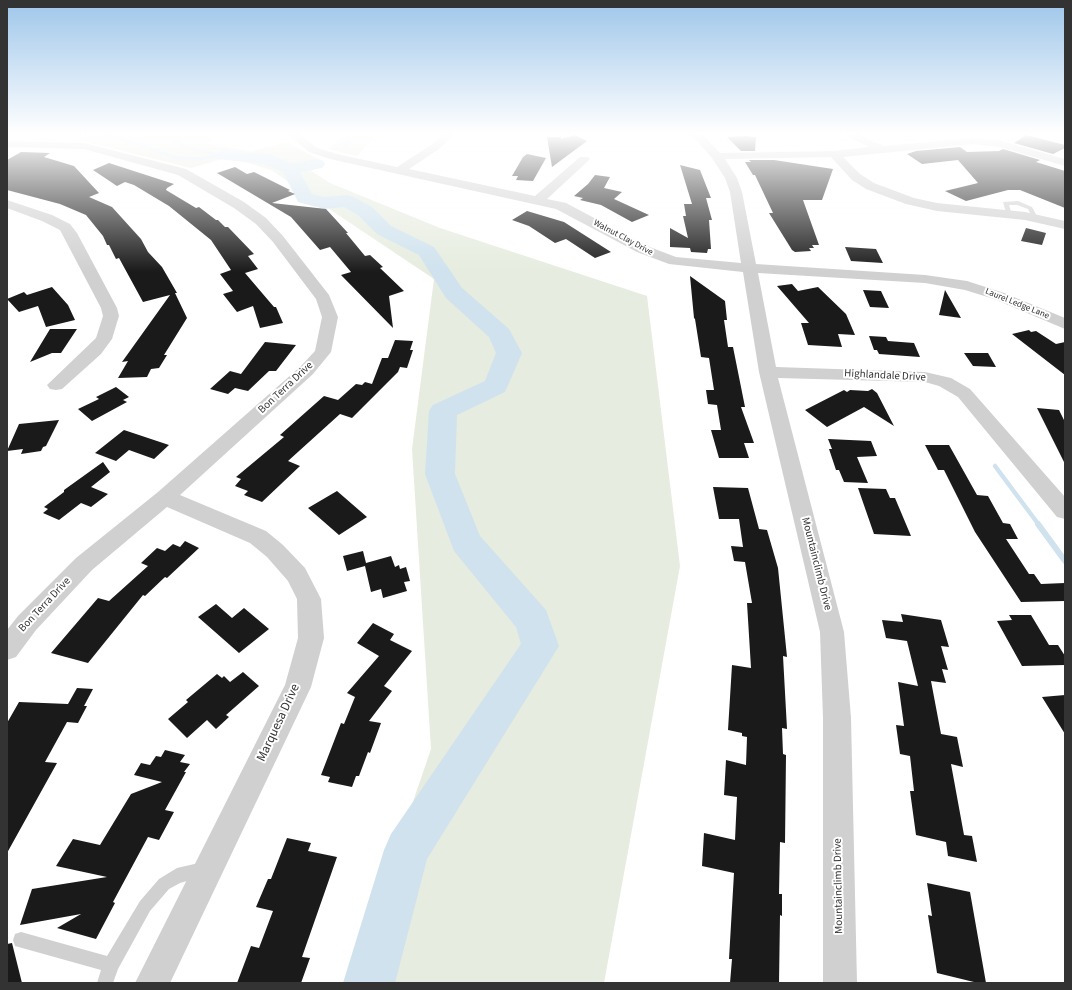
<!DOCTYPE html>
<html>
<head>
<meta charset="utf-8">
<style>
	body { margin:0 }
	#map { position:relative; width:1072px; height:990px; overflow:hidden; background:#fff; font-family:"Source Sans 3",sans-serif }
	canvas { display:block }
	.frame { position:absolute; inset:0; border:8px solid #333; pointer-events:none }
</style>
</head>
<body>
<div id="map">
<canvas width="1072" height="990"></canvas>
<div class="frame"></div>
</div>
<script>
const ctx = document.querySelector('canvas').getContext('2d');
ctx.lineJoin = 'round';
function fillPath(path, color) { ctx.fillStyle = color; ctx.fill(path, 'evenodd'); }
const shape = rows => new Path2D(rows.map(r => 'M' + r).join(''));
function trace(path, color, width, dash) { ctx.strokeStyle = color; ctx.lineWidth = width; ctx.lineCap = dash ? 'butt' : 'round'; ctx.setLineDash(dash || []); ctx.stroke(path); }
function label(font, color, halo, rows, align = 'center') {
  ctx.font = font + ' "Source Sans 3",sans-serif'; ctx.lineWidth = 4; ctx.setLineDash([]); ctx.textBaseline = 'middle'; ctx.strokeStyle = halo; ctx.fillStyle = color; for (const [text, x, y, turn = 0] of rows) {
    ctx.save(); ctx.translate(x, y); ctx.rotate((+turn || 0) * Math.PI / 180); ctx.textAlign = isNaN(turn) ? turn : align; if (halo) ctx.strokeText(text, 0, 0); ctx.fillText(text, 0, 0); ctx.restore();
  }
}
const green = shape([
	[76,134,214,134,208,144,251,151,287,142,325,163,311,171,330,183,440,228,647,296,680,566,604,983,351,983,431,749,412,449,434,279,271,170,229,157,191,168,79,140,86,135],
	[345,134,377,134,357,156,328,149]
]);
const streamFar2 = shape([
	[90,134,119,138,177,158,198,159,224,155],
	[168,134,168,136,185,147,215,154],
	[344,147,358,134]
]);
const streamFar1 = shape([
	[995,466,1039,525]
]);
const stream = shape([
	[1038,524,1065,561]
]);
const river = shape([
	[224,150,268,154,292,163,316,159,322,160,325,164,322,168,300,172,312,194,324,197,347,195,354,197,372,207,391,226,434,247,462,288,509,329,522,353,505,392,457,415,455,474,480,536,546,610,559,646,427,859,395,983,343,983,384,850,391,834,521,644,516,627,454,551,425,474,429,411,433,405,485,381,496,353,489,337,446,298,419,255,377,234,358,215,344,207,324,209,298,202,283,172,264,164,218,159,216,155,218,151,224,150]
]);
const building = shape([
	[575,135,587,141,552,167,547,137,561,137,561,139],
	[1026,135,1065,145,1065,148,1053,154,1014,143],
	[746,136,756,137,755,151,741,151,727,137],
	[960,147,967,152,999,151,1003,149,1040,160,1036,162,1065,171,1065,208,1020,190,1008,190,966,201,945,191,978,183,958,160,922,164,907,154,916,151],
	[21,152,50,153,44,157,74,166,99,193,89,197,112,207,141,239,148,252,162,267,177,293,175,293,187,318,164,355,167,355,159,368,151,369,147,377,118,378,128,361,122,362,170,295,143,302,119,258,116,259,109,245,107,245,103,236,86,215,60,204,7,190,7,160],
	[527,154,546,158,533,181,516,180,518,176,512,176,523,157],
	[749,160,774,160,833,169,822,200,803,200,819,245,812,245,814,248,809,248,811,251,795,252,792,250,769,213,773,213,755,175,753,175,745,162,751,162],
	[109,163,174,184,167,188,166,190,196,208,199,207,216,220,218,220,225,227,228,227,254,254,248,256,258,269,245,273,274,307,276,307,283,323,260,328,253,306,237,312,223,294,233,291,220,274,231,270,211,240,169,206,134,185,125,182,117,186,93,170],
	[680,165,700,170,711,198,706,198,712,220,709,220,711,249,708,249,707,253,691,252,690,248,670,247,670,228,688,238,683,216,686,216,684,204,692,204],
	[235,167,247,174,254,172,290,190,288,191,295,194,272,203,326,209,348,233,346,233,365,256,370,255,383,267,380,268,404,291,389,296,393,328,341,275,351,272,330,247,320,250,291,217,217,173],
	[595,175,610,177,604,188,622,192,614,199,649,215,632,222,601,205,580,200,583,198,574,196,588,184],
	[527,211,564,222,611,252,595,258,566,239,555,243,529,226,512,220],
	[1026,228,1046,233,1042,245,1021,241],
	[845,247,876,249,883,263,851,261],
	[690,276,725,301,727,320,724,320,728,347,733,347,745,407,741,407,754,443,744,443,749,458,719,458,711,430,721,430,717,405,708,404,706,390,714,390,709,358,701,357,695,319,694,318],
	[792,284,798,291,818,287,846,314,855,335,838,334,842,347,808,345,801,323,809,323,777,286],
	[52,287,68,305,75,320,46,327,38,306,19,312,7,299,24,292,27,295],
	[863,290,881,291,889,308,870,307],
	[945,290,961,318,939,315],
	[50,329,77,329,61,353,52,353,30,362],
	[1029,330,1031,332,1036,331,1056,344,1065,342,1065,375,1012,334],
	[869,336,886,337,888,341,914,343,920,357,879,354,877,350,874,350],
	[395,340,413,341,410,350,413,350,407,368,400,367,398,372,352,418,340,414,288,461,300,466,262,502,244,495,248,491,235,486,241,479,236,477,284,437,280,435,324,396,338,400,356,384,362,385,365,382,372,384,382,358,388,358],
	[265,342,296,345,276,371,269,371,248,391,235,388,228,394,210,389,230,371,241,374],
	[964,353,988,353,996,367,973,366],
	[116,387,129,397,123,400,127,402,92,421,78,409,99,399,96,397],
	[872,389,877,393,894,426,864,407,827,427,805,410,844,390,847,392,850,390,868,391],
	[1037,408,1059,410,1065,422,1065,464],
	[59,420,46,446,43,447,41,451,21,454,23,449,7,451,19,424],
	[124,430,169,445,154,459,129,450,116,461,95,453],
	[828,439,871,441,877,456,857,457,868,483,844,482,839,470,836,470,829,449,832,449],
	[925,445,949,445,977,495,988,496,1003,523,1010,524,1018,539,1006,539,1029,574,1034,574,1041,584,1065,583,1065,601,1021,602,975,532,944,470,938,470],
	[103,462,110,472,91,487,108,494,91,507,81,503,59,520,43,513,48,509,44,507,64,492,64,490],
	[713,487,748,488,759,529,767,530,778,568,787,657,783,656,787,729,782,728,783,754,786,755,785,843,780,842,779,894,782,894,782,916,780,915,779,983,730,983,732,959,729,959,734,873,702,866,704,833,735,840,737,797,724,795,726,760,746,765,747,737,742,736,742,733,728,730,732,665,751,668,747,603,752,603,745,562,734,561,731,546,743,547,739,519,719,519],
	[858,488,886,489,890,498,895,498,911,536,874,534],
	[337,491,367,517,339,535,308,508],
	[185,541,199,548,167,578,165,577,145,596,143,595,88,663,51,653,98,598,109,601,148,566,141,563,157,548,165,551,173,544,180,547],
	[363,551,366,563,391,556,395,567,399,565,400,569,406,567,410,581,404,582,407,591,383,598,381,589,371,592,365,566,347,571,343,556],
	[216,604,232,618,244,608,269,629,239,653,198,617],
	[901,614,941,620,949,647,941,646,948,670,942,669,946,683,931,681,941,734,957,737,963,767,951,764,964,835,972,836,977,862,948,856,946,842,916,835,910,791,914,791,910,756,900,754,896,725,904,726,898,682,918,686,907,641,886,638,882,620,903,622],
	[1009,615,1031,615,1049,645,1058,645,1065,656,1065,665,1022,666,997,621,1012,620],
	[373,623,394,634,390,640,412,651,384,686,392,691,369,721,381,723,370,753,368,752,359,776,356,776,352,787,328,782,330,777,321,775,341,723,344,724,355,697,347,693,379,656,357,643],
	[243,672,259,686,226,715,229,717,216,729,207,720,187,738,168,719,188,702,186,700,217,674,222,678,224,676,230,682],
	[77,688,93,689,84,706,87,706,78,723,67,722,45,762,57,763,7,853,7,723,19,702,68,704],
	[1065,695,1065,734,1042,697],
	[165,750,185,755,180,762,190,764,184,772,186,772,165,810,174,812,159,840,148,837,113,902,115,903,96,939,57,928,81,914,20,925,32,889,107,877,56,866,73,839,100,845,131,794,162,782,134,775,141,763,150,765,156,756,161,757],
	[287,838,311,843,308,851,337,857,302,957,310,958,301,983,237,983,251,946,259,948,273,911,256,907,268,879,271,879],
	[927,883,970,892,986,983,978,983,937,973,928,915,932,916],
	[12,943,22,983,7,983,7,944]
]);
const service = shape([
	[1018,201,1032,207,1038,218,1037,219,1033,219,1028,209,1017,205,1009,205,1012,215,1007,216,1003,202,1018,201],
	[203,862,208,865,211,870,208,875,180,883,169,889,150,911,118,969,113,983,97,983,101,970,15,946,13,940,15,934,21,932,107,956,140,901,159,879,177,868,203,862]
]);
const minor = shape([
	[288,134,299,134,317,148,337,154,397,167,431,145,444,134,455,134,439,149,409,169,535,196,580,157,588,157,590,159,588,161,547,199,566,203,647,246,676,257,741,263,730,192,725,178,712,158,691,134,702,134,720,153,834,151,869,147,843,134,856,134,884,146,973,138,1001,141,1065,159,1065,166,1000,147,973,144,843,157,860,174,874,183,914,198,937,203,1025,212,1065,221,1065,229,1025,220,937,211,906,204,866,189,852,180,831,157,725,159,737,178,742,192,756,264,925,275,967,281,1004,293,1065,318,1065,329,994,299,965,290,925,283,758,273,776,367,925,372,951,378,970,389,1065,497,1065,519,1057,517,958,397,939,386,925,382,778,378,844,632,851,718,857,983,823,983,823,718,820,632,759,372,743,272,669,264,637,252,556,209,330,159,309,152,288,134],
	[7,141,84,143,186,169,244,202,266,218,283,236,329,295,338,317,331,352,313,374,180,495,266,531,283,545,305,568,321,599,324,638,311,687,170,983,135,983,285,685,298,638,297,599,288,581,267,557,250,543,167,507,92,570,36,630,16,657,7,660,7,630,18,616,76,558,158,492,301,366,315,351,322,317,316,299,273,242,256,224,234,208,178,175,84,149,7,147,7,141],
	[7,200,52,215,70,224,77,233,117,308,119,316,112,339,101,354,62,389,56,390,50,389,47,385,96,338,103,316,101,308,60,230,42,221,7,208,7,200]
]);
const farStreetnames = [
	["Walnut Clay Drive",623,238,28],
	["Laurel Ledge Lane",1017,304,22]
];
const streetNames = [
	["Highlandale Drive",885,376,3],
	["Bon Terra Drive",286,388,-43],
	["Mountainclimb Drive",816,564,76],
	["Bon Terra Drive",45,605,-47],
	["Mountainclimb Drive",839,886,-91]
];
const nearStreetnames = [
	["Marquesa Drive",279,723,-65]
];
fillPath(green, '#e6ecdf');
trace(streamFar2, '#cfe2ee', 3);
trace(streamFar1, '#cfe2ee', 4.5);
trace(stream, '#cfe2ee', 6);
fillPath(river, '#cfe2ee');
fillPath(building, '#1a1a1a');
fillPath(service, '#d0d0d0');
fillPath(minor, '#d0d0d0');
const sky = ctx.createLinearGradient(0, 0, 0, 272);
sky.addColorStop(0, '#9ec6ea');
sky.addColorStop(0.49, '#fff');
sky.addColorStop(1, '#ffffff00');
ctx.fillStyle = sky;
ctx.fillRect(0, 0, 1072, 272);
label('9px', '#333', '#fff', farStreetnames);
label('11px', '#333', '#fff', streetNames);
label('13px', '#333', '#fff', nearStreetnames);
</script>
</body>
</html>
